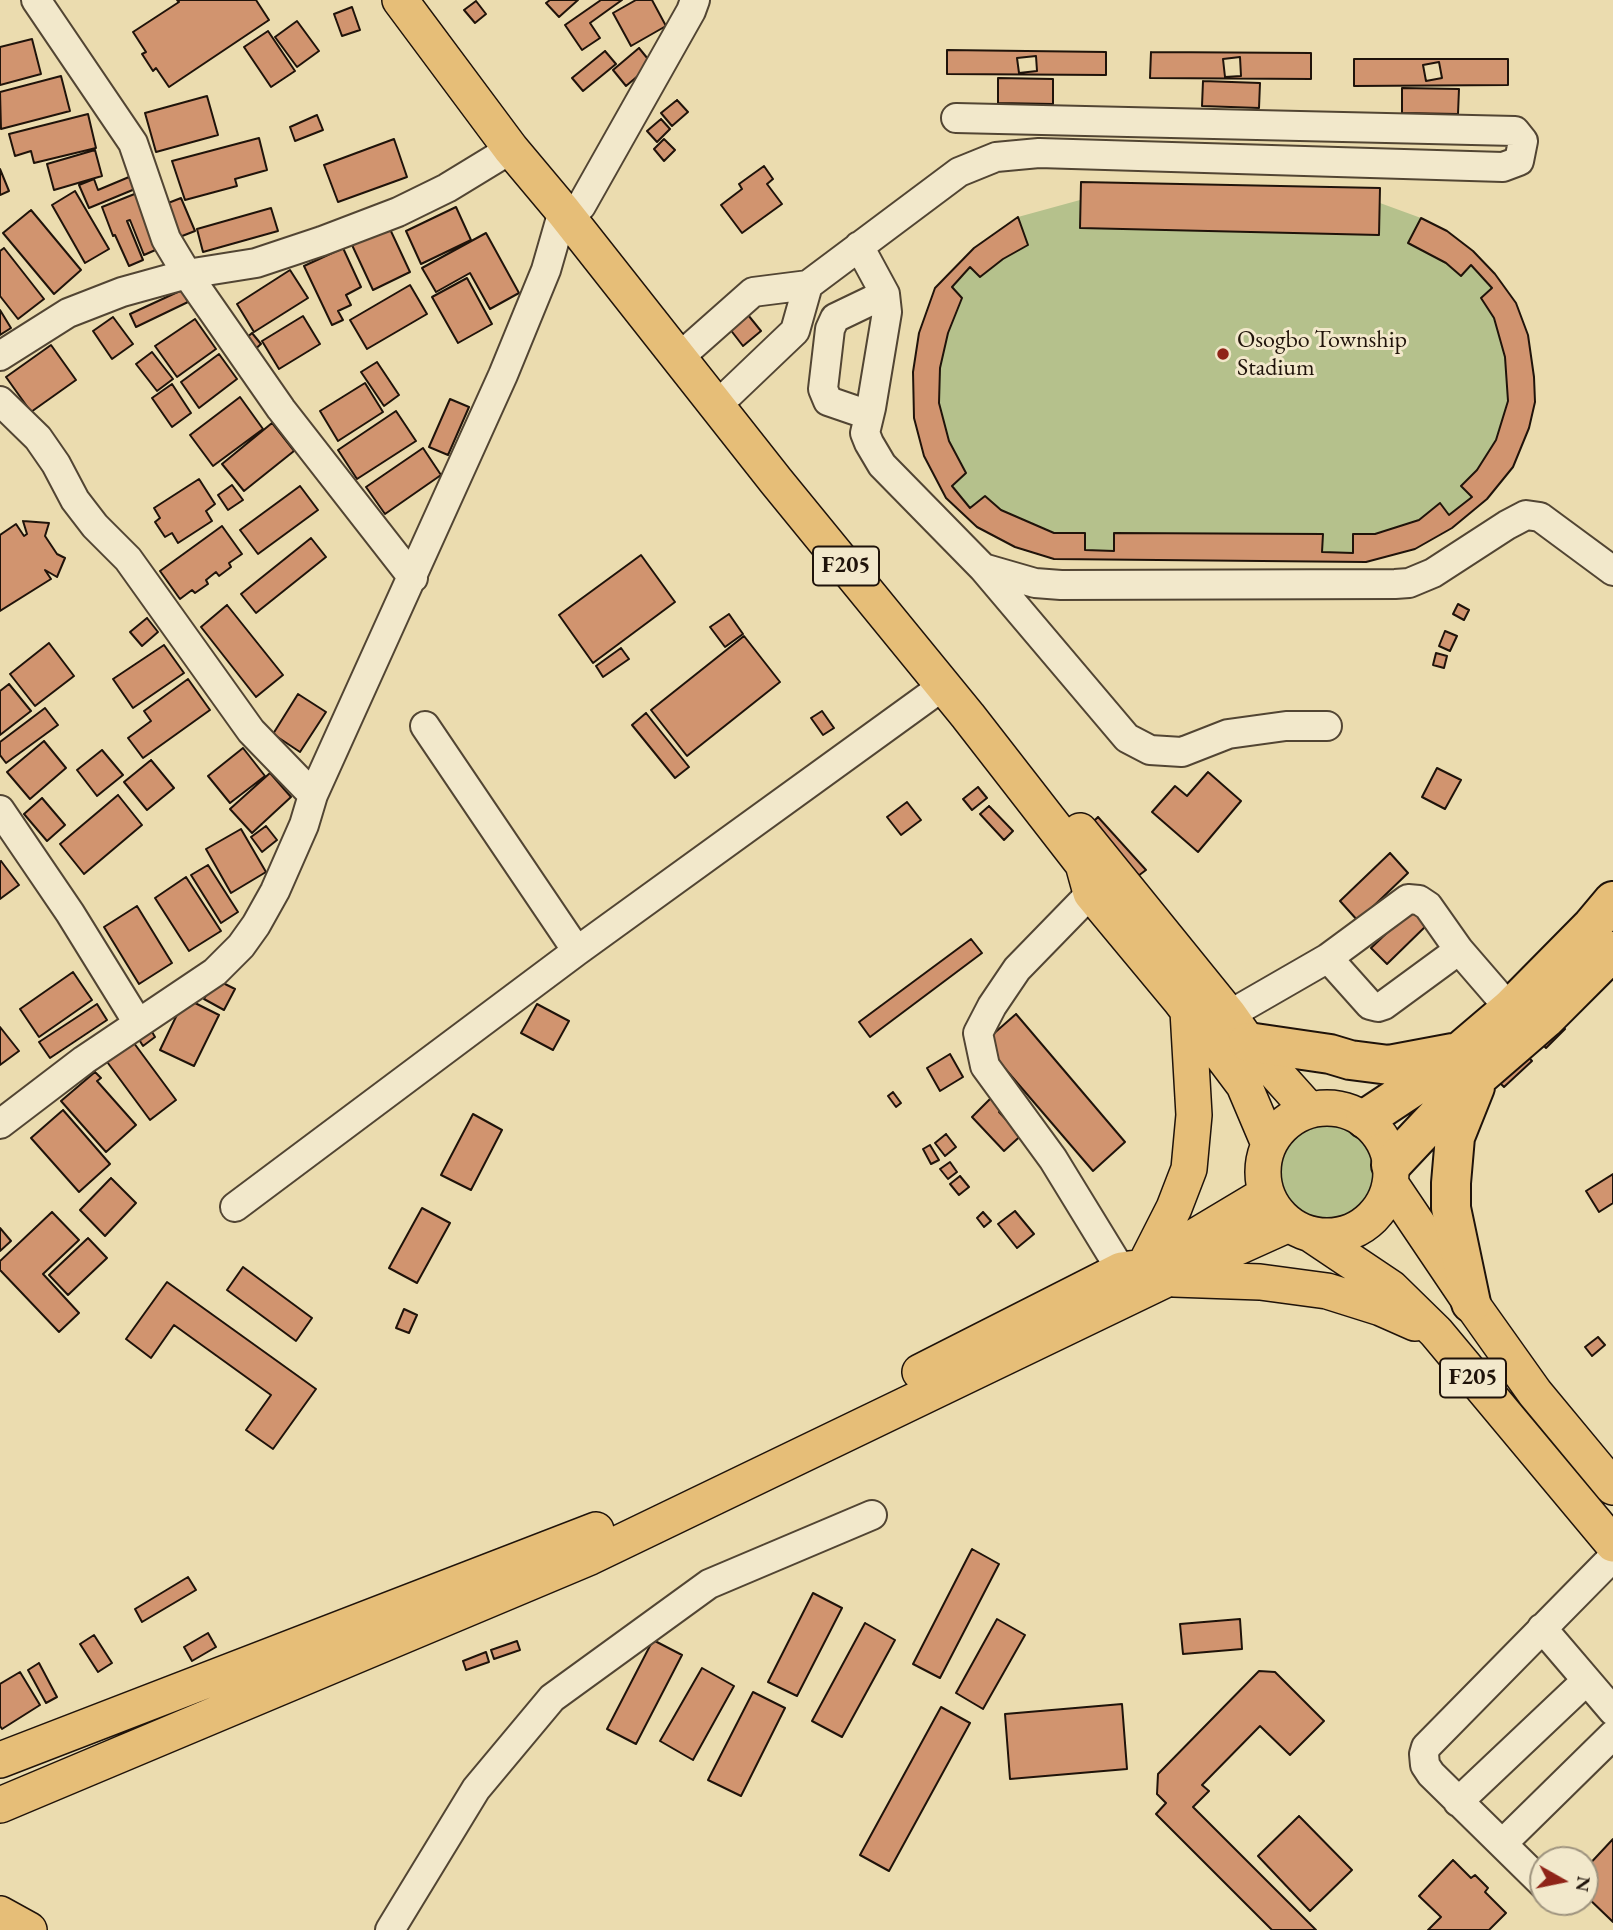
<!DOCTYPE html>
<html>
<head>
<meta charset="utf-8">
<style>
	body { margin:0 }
	#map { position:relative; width:1613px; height:1930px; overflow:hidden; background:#ebdcaf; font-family:"EB Garamond",serif }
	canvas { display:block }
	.north { position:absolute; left:1529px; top:1846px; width:70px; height:70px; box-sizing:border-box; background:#f2e8cb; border:2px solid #9e937e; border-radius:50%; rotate:99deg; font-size:19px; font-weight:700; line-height:28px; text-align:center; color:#1f130a }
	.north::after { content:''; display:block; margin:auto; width:24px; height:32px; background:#8f2418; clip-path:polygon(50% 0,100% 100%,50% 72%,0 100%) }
</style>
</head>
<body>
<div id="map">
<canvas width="1613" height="1930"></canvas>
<div class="north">N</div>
</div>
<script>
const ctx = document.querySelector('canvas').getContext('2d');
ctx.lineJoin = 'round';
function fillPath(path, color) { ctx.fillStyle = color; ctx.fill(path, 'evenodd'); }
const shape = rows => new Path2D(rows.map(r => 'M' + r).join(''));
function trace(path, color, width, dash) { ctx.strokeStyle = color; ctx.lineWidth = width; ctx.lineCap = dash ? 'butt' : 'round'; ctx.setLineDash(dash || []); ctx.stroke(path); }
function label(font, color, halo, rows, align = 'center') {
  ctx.font = font + ' "EB Garamond",serif'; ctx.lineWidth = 6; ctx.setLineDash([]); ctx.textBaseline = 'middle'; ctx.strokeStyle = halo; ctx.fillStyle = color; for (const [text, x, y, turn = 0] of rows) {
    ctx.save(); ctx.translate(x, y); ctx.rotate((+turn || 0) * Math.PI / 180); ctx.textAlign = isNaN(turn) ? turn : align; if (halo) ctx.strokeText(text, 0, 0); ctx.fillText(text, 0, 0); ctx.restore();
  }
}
const green = shape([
	[1081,182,1380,188,1380,203,1421,218,1447,231,1473,251,1495,274,1516,303,1528,335,1534,377,1535,402,1529,428,1513,467,1487,499,1366,562,1054,559,1015,547,977,527,946,498,914,418,913,372,919,333,935,288,974,248,1018,217,1080,200],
	'1272 1170a52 52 0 1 1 104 0a52 52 0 1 1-104 0Z'
]);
const building = shape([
	[177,0,256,0,269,20,169,87,156,68,153,71,142,54,146,52,133,32,179,2,177,0],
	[550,0,578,0,559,17,546,3,550,0],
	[601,0,622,0,590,23,600,38,582,50,565,25,601,0],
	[636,0,652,0,666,26,631,46,613,13,636,0],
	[476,1,486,14,475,23,464,10,476,1],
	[352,7,360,30,342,36,334,14,352,7],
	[297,21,319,51,297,67,275,37,297,21],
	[268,31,295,71,271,87,244,47,268,31],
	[32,39,41,74,0,85,0,47,32,39],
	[639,48,652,64,626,86,613,70,639,48],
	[947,50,1106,52,1106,75,947,74,947,50],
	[1036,56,1037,71,1019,73,1017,58,1036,56],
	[605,51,616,64,583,91,572,78,605,51],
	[1151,52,1311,53,1311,79,1150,78,1151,52],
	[1240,57,1241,76,1225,77,1223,59,1240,57],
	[1354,59,1508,59,1508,85,1354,86,1354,59],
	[1439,62,1442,78,1426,81,1423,65,1439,62],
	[61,76,70,111,1,129,0,92,61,76],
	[998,78,1053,79,1053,104,998,103,998,78],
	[1203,81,1260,83,1259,108,1202,106,1203,81],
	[1402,88,1459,89,1458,114,1402,113,1402,88],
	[207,96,218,135,156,152,145,113,207,96],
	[677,100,688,112,672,126,661,113,677,100],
	[88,114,96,148,34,163,31,151,15,156,9,134,88,114],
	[317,115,323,130,295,141,290,127,317,115],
	[661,119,670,129,657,142,647,131,661,119],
	[259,138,267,170,235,179,237,186,185,200,172,161,259,138],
	[394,139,407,177,338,202,324,165,394,139],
	[664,139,675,150,664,161,654,149,664,139],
	[95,150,102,176,54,190,47,164,95,150],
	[764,166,773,179,767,184,782,204,742,233,721,205,742,189,739,184,764,166],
	[0,169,9,191,0,195,0,169],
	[129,177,135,189,89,208,79,185,94,179,98,190,129,177],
	[1081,182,1380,188,1379,235,1080,228,1081,182],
	[75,191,109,249,85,263,52,205,75,191],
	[137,193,160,248,144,255,130,220,127,221,143,260,129,266,115,235,113,236,102,207,137,193],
	[181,198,195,231,177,238,163,205,181,198],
	[456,207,471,240,421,264,406,231,456,207],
	[271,208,278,231,203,252,197,229,271,208],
	[31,210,81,270,54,294,3,233,31,210],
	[1018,217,1028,245,1003,259,980,277,970,267,952,287,962,298,948,333,940,368,939,403,949,441,966,473,952,486,970,508,985,496,1001,510,1054,533,1085,533,1085,550,1114,551,1114,533,1323,534,1322,552,1353,553,1353,534,1375,534,1419,520,1440,503,1449,515,1472,497,1461,486,1477,470,1496,440,1508,401,1505,357,1494,318,1481,298,1492,288,1471,265,1461,276,1446,263,1408,243,1421,218,1447,231,1473,251,1495,274,1516,303,1528,335,1534,377,1535,402,1529,428,1513,467,1487,499,1452,528,1415,549,1366,562,1054,559,1015,547,977,527,946,498,924,456,914,418,913,372,919,333,935,288,974,248,1018,217],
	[389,227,410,272,373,290,352,245,389,227],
	[486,233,519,293,490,309,470,273,436,292,422,268,486,233],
	[4,248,44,299,18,319,0,296,0,251,4,248],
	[343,248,361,287,346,295,351,305,338,311,343,320,332,325,304,266,343,248],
	[290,270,308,298,254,332,237,304,290,270],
	[467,278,492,324,458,343,432,297,467,278],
	[410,285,427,314,367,349,350,320,410,285],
	[182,290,188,302,136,327,130,314,182,290],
	[0,310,11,328,0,335,0,310],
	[744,310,761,331,743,346,726,324,744,310],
	[303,316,320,344,279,369,262,341,303,316],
	[113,317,133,344,112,359,93,331,113,317],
	[195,319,216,349,177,377,155,346,195,319],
	[252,333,261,344,252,352,243,341,252,333],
	[51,345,76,380,31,412,6,377,51,345],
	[152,352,173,379,157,391,136,364,152,352],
	[219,354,237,379,199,408,181,382,219,354],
	[377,362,399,395,384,406,361,372,377,362],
	[365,383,383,412,338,441,320,411,365,383],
	[172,384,191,413,172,427,152,398,172,384],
	[240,397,263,429,213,466,190,435,240,397],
	[450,399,469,407,448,455,429,447,450,399],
	[396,411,416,441,357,479,338,450,396,411],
	[272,423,294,451,244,491,222,464,272,423],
	[423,448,441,475,385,514,366,487,423,448],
	[199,479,215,504,206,511,212,521,178,543,172,533,165,537,155,522,160,518,154,508,199,479],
	[232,485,243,500,228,510,218,495,232,485],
	[300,486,318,510,258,554,240,530,300,486],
	[23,521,49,523,45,536,57,554,65,558,57,577,45,570,51,579,0,611,0,535,16,524,24,536,27,534,23,521],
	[222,526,242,554,229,563,231,567,219,576,216,572,206,580,208,584,195,593,192,590,180,599,160,571,222,526],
	[311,538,326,557,256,613,241,594,311,538],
	[641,555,675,602,593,663,559,615,641,555],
	[1458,604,1469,610,1464,620,1453,614,1458,604],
	[227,605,283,675,256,697,201,627,227,605],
	[729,614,743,634,725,647,710,627,729,614],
	[147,618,158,632,142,646,130,632,147,618],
	[1445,631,1457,636,1450,651,1439,646,1445,631],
	[744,636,780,682,687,756,651,710,744,636],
	[49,643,74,676,35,706,10,674,49,643],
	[164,645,184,673,133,708,113,679,164,645],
	[621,648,629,659,603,677,596,666,621,648],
	[1436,653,1447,656,1444,668,1433,665,1436,653],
	[188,679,210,710,143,758,128,738,151,721,144,711,188,679],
	[9,684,31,711,0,735,0,691,9,684],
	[298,694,326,712,300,752,273,734,298,694],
	[45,708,58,725,6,763,0,755,0,742,45,708],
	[822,711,834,728,823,735,811,718,822,711],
	[646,713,689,767,675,778,632,725,646,713],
	[44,741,66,768,30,799,7,772,44,741],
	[243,748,265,776,230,803,208,776,243,748],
	[102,750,123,775,97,796,77,770,102,750],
	[151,760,174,788,147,810,124,782,151,760],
	[1437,768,1461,780,1445,809,1422,797,1437,768],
	[1208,772,1241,801,1198,852,1152,812,1175,786,1187,796,1208,772],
	[270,773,291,797,252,833,230,809,270,773],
	[978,787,987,798,972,810,963,799,978,787],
	[118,795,142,825,84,874,60,844,118,795],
	[42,798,65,825,47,841,24,814,42,798],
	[907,802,921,820,901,835,887,817,907,802],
	[989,806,1013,831,1004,840,980,814,989,806],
	[1098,817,1146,870,1138,876,1091,824,1098,817],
	[266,826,277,840,262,852,251,837,266,826],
	[241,829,266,872,231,893,206,849,241,829],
	[1390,853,1408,873,1358,921,1340,901,1390,853],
	[1,861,19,885,0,899,0,862,1,861],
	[208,865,238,912,221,923,191,875,208,865],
	[186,877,221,931,189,951,155,898,186,877],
	[137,906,172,963,139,984,104,927,137,906],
	[1415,906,1430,922,1387,964,1371,948,1415,906],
	[971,939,982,953,870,1037,859,1022,971,939],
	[73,972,92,1000,39,1037,20,1009,73,972],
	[215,979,235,989,224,1010,204,999,215,979],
	[185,998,219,1015,194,1066,160,1050,185,998],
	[97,1004,107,1020,50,1058,39,1042,97,1004],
	[537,1004,569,1021,553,1050,521,1033,537,1004],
	[1016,1014,1125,1142,1093,1171,983,1043,1016,1014],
	[1557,1022,1565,1029,1546,1048,1539,1041,1557,1022],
	[148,1025,155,1037,143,1046,135,1033,148,1025],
	[0,1027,19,1051,0,1065,0,1027],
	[128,1035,176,1100,150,1120,102,1055,128,1035],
	[1524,1052,1532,1061,1504,1087,1496,1079,1524,1052],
	[950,1054,963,1077,940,1091,927,1068,950,1054],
	[95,1072,101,1078,97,1081,136,1125,106,1152,61,1101,95,1072],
	[893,1092,901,1103,896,1107,888,1096,893,1092],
	[993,1096,1004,1108,999,1112,1013,1127,1026,1131,1004,1151,972,1117,993,1096],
	[63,1110,110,1164,79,1192,31,1138,63,1110],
	[473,1114,502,1130,471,1190,441,1175,473,1114],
	[946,1134,956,1147,945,1156,935,1143,946,1134],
	[930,1145,939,1160,931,1164,923,1149,930,1145],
	[950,1162,957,1172,948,1179,940,1169,950,1162],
	[1613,1174,1613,1203,1599,1212,1586,1191,1613,1174],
	[960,1176,969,1187,959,1195,950,1184,960,1176],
	[111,1178,136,1203,105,1236,80,1210,111,1178],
	[422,1208,450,1223,417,1283,389,1268,422,1208],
	[1015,1211,1034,1234,1017,1248,998,1224,1015,1211],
	[52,1212,79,1240,43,1274,79,1313,59,1332,0,1270,0,1261,52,1212],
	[983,1212,991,1221,984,1227,977,1218,983,1212],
	[0,1228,11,1241,0,1251,0,1228],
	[88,1238,107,1258,68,1295,49,1275,88,1238],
	[243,1267,312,1318,296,1341,227,1290,243,1267],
	[167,1282,316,1389,273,1449,246,1430,271,1395,174,1325,151,1358,126,1339,167,1282],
	[404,1309,417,1315,409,1333,396,1328,404,1309],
	[1598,1337,1605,1345,1592,1356,1585,1347,1598,1337],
	[972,1549,999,1564,940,1678,913,1664,972,1549],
	[188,1577,196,1590,142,1622,135,1609,188,1577],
	[813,1593,842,1608,797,1696,768,1682,813,1593],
	[997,1619,1025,1635,983,1709,956,1693,997,1619],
	[1240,1619,1242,1649,1183,1654,1180,1624,1240,1619],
	[865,1623,895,1640,842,1737,812,1721,865,1623],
	[208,1633,216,1647,192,1661,184,1647,208,1633],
	[94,1635,112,1663,98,1672,80,1644,94,1635],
	[653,1640,682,1655,636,1744,607,1729,653,1640],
	[517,1641,520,1650,494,1659,491,1650,517,1641],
	[486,1652,489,1662,466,1670,463,1661,486,1652],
	[39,1663,57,1697,46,1703,28,1670,39,1663],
	[702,1668,734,1686,693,1760,660,1741,702,1668],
	[1259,1671,1275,1672,1324,1721,1290,1755,1260,1726,1202,1785,1209,1791,1193,1807,1316,1930,1272,1930,1156,1814,1166,1803,1157,1794,1158,1774,1259,1671],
	[20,1672,40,1705,2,1729,0,1726,0,1684,20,1672],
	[753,1692,785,1708,741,1796,708,1780,753,1692],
	[1122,1704,1127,1769,1010,1779,1005,1714,1122,1704],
	[941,1707,970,1723,889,1871,860,1855,941,1707],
	[1299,1816,1352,1870,1310,1911,1258,1856,1299,1816],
	[1613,1839,1613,1922,1585,1895,1585,1869,1613,1839],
	[1453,1860,1471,1878,1475,1875,1488,1888,1485,1892,1506,1913,1489,1930,1428,1930,1441,1917,1419,1896,1453,1860]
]);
const minor = shape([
	[36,0,133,143,166,239,187,274,281,409,413,578],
	[581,206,691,11,695,0],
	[859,246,885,294,887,312,871,408,865,433,869,443,882,465,983,568,1035,583,1061,585,1395,584,1409,583,1433,573,1507,525,1526,515,1540,517,1613,571],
	[808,285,959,172,996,157,1039,153,1503,167,1519,161,1523,141,1515,131,956,118],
	[692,346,753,292,808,285,795,331,730,393],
	[0,356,68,313,122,292,187,274,256,263,322,241,398,212,447,188,511,149],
	[0,401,38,438,56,464,75,500,95,526,128,559,251,731,313,795],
	[871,408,863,413,828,401,823,389,830,329,835,318,885,294],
	[983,568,1127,738,1150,750,1182,752,1228,734,1286,726,1327,726],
	[425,726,577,951],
	[0,810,70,913,138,1023],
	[1091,893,1017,969,992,1006,978,1033,985,1066,1053,1159,1121,1270],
	[1328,958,1370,1005,1378,1007,1384,1005,1459,950],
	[1229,1015,1328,958,1408,899,1419,900,1428,906,1459,950,1510,1009],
	[0,1124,84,1060,215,972,241,946,256,925,275,891,304,825,313,795,503,375,546,270,563,211],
	[235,1207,577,951,943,686],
	[1542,1628,1613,1711],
	[1458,1802,1586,1681],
	[1503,1843,1613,1735],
	[1543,1884,1431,1774,1425,1765,1424,1754,1426,1747,1613,1557],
	[390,1930,476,1789,552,1698,709,1584,872,1515]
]);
const major = shape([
	[400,0,511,149,563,211,776,481,968,716,1083,864,1091,893,1180,1000,1244,1085,1269,1144],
	[1080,831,1229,1015,1248,1042,1309,1110],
	'1263 1172a64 64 0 1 1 128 0a64 64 0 1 1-128 0Z',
	[1390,1183,1471,1303,1535,1393,1613,1487],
	[1312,1235,1391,1288,1436,1332,1613,1544],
	[1144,1267,1174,1208,1189,1169,1194,1115,1188,1011],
	[1174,1279,1260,1282,1327,1291,1381,1308,1415,1323],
	[920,1372,1121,1270,1144,1267,1266,1194],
	[0,1760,596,1530],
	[0,1805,590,1557,1167,1279,1289,1224],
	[0,1914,29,1930]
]);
const highway = shape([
	[1248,1042,1330,1054,1350,1060,1389,1065,1453,1053],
	[1365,1119,1436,1072,1510,1009,1592,926,1613,901],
	[1391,1165,1455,1097,1545,1019,1613,951],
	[1471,1303,1451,1208,1451,1183,1455,1137,1475,1087]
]);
const markers = [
	[1223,354,7,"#8f2418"]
];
const shields = [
	[846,566,66],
	[1473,1378,66]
];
const shieldNames = [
	["F205",846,566],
	["F205",1473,1378]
];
const poiNames = [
	["Osogbo Township",1237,340],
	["Stadium",1237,368]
];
fillPath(green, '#b5c18c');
fillPath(building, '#d1946f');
trace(building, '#1f130a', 2);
trace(minor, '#524533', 32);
trace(major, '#1f130a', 38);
trace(highway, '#1f130a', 42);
trace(minor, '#f2e8cb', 28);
trace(major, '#e6be78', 35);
trace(highway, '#e6be78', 38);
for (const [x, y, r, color] of markers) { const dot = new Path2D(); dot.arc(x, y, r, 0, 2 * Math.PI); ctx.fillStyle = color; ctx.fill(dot); trace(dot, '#f2e8cb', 2.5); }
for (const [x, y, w] of shields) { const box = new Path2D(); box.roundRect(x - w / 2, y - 19.5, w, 39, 5); ctx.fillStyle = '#f2e8cb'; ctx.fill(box); trace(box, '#1f130a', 2); }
label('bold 23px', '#1f130a', null, shieldNames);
label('24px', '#1f130a', '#f2e8cb', poiNames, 'left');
</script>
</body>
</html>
